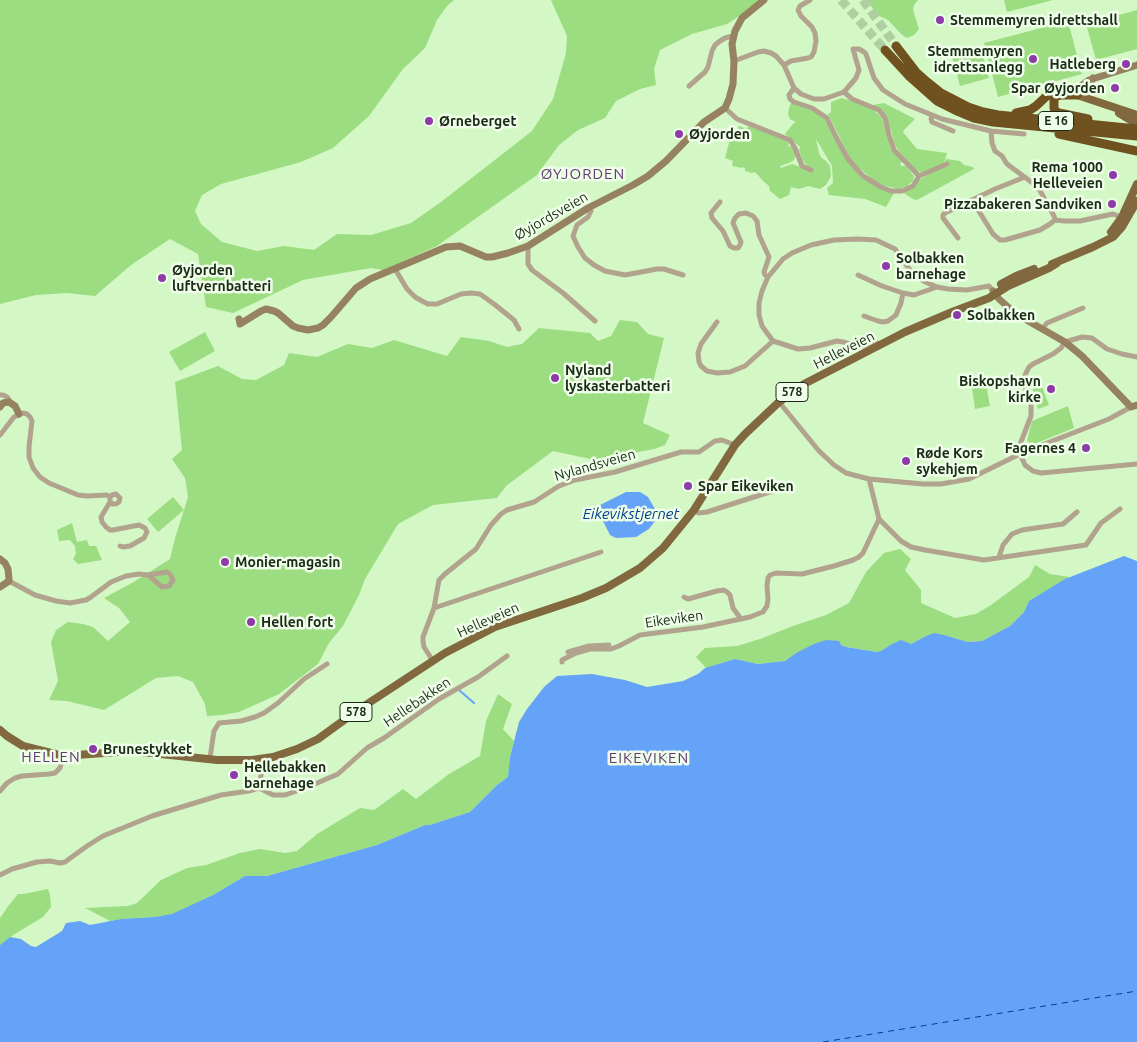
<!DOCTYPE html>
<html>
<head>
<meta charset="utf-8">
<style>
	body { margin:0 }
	canvas { display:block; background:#d3f8c5 }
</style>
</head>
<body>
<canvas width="1137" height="1042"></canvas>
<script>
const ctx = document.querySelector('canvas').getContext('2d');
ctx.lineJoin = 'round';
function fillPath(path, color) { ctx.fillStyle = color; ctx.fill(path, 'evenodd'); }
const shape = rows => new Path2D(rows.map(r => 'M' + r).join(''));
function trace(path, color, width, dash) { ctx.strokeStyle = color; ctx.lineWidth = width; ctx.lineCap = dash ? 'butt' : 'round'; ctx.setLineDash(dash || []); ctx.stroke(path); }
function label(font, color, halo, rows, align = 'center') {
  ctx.font = font + ' Ubuntu,sans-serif'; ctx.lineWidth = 5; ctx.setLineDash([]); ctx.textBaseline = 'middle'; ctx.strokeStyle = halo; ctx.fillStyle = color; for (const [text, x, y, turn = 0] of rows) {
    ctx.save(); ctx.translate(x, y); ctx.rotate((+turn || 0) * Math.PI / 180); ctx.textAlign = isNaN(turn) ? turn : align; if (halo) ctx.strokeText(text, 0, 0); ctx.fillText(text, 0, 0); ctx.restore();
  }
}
const green = shape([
	[0,0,454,0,447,6,437,20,425,48,403,69,369,116,333,148,301,162,221,184,202,195,195,211,201,224,222,242,257,251,284,246,314,250,337,234,371,235,411,223,441,202,532,131,553,99,566,53,567,36,551,0,764,0,727,24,692,34,660,50,654,69,656,85,640,89,616,101,605,118,578,130,559,145,537,175,437,246,383,270,371,268,303,280,233,313,206,307,198,254,170,239,131,265,95,296,67,293,36,295,0,304],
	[867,0,918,0,914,5,913,10,919,29,914,35,907,38,901,34,888,20,877,15],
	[1004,0,1053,0,1007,12],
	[1137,10,1137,49,1096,60,1086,24],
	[1068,21,1082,74,998,97,984,43],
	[981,49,989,78,960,86,952,57],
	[842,98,858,103,875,111,882,118,891,149,902,161,900,165,902,166,906,166,914,176,913,181,907,186,899,189,881,185,873,180,858,167,850,158,828,114,831,112,831,102],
	[791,103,816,112,822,116,826,121,847,160,862,178,881,189,894,193,886,207,865,199,829,195,827,188,833,183,832,166,816,139,819,153,821,157,827,162,830,166,831,176,826,185,820,189,808,186,799,189,791,187,789,195,780,199,770,191,769,186,763,181,757,174,754,172,751,173,745,171,745,168,743,167,742,168,732,166,733,161,725,158,731,135,734,134,739,126,746,129,749,126,789,141,788,146,793,147,796,155,794,160,789,163,780,166,781,168,792,164,812,171,803,161,799,150,800,147,785,134,793,124,796,122,790,119,788,114,789,108],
	[884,103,915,119,904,130,903,132,917,149,947,153,944,163,922,173,917,171,898,150,894,143,892,133,883,111,873,105],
	[946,159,960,161,964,165,973,167,974,169,917,200,913,199,905,194,904,192,919,180,929,174,943,166],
	[620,320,637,322,648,334,664,338,643,423,670,435,665,445,654,449,595,460,553,451,506,486,497,498,433,505,398,524,365,579,359,595,343,626,329,643,318,664,279,694,239,712,222,715,207,716,205,704,193,682,178,676,156,678,104,710,67,701,49,700,58,681,51,642,56,630,68,622,83,624,93,627,108,641,130,622,119,608,104,598,132,583,170,559,175,538,184,510,158,532,147,519,173,497,184,510,188,497,185,478,172,459,182,450,175,382,218,366,242,379,256,380,284,365,289,353,317,357,348,344,372,348,394,340,447,356,461,337,489,341,507,347,522,344,539,328,590,333,598,341,611,336],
	[205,332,215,351,180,371,169,352],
	[985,378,990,406,975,409,971,381],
	[1039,379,1049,405,1038,409,1031,382],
	[1068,406,1074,428,1032,445,1027,441,1032,421],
	[72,523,77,542,87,540,89,546,96,546,102,560,78,564,73,559,76,554,75,546,70,540,59,541,57,530],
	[900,549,911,559,905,570,921,590,921,603,955,618,976,614,991,605,1029,577,1035,565,1050,574,1070,577,1029,601,1024,612,1010,626,982,641,968,642,944,635,924,637,911,644,890,645,881,651,877,652,846,647,841,645,796,653,785,661,758,664,735,659,706,668,696,657,705,648,737,646,760,639,793,626,826,615,849,603,866,572,884,553],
	[498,694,512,704,503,729,514,741,510,757,508,777,497,785,470,812,430,825,425,825,377,845,267,876,245,876,213,895,172,915,155,917,122,919,110,921,85,908,128,906,137,903,161,880,187,868,206,865,240,853,260,849,285,853,297,851,317,834,360,808,374,810,403,789,416,799,449,774,480,756,486,721],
	[48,889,50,895,51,907,43,917,10,937,0,945,0,918,9,905,18,894,24,894]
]);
const water = shape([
	[626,492,640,492,648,497,655,509,655,521,649,529,636,537,616,538,610,535,601,517,594,509,598,506],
	[1124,556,1137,561,1137,1042,0,1042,0,945,10,937,21,939,31,946,36,947,62,931,66,923,80,921,90,925,121,919,155,917,172,914,213,895,245,876,267,876,377,845,425,825,430,825,470,812,497,785,508,777,510,757,519,722,527,709,544,687,557,676,592,674,625,680,647,687,683,681,698,674,705,668,735,659,758,664,785,661,796,653,814,644,826,640,839,641,841,645,846,647,877,652,881,651,890,645,901,640,911,644,924,637,934,633,944,635,968,642,982,641,1010,626,1024,612,1029,601,1065,579]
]);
const stream = shape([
	[459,690,474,703]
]);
const ferry = shape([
	[823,1042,1137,991]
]);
const highwayTunnel = shape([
	[841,0,885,50],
	[863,0,896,46]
]);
const street = shape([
	[734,61,758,52,764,51,771,53,776,56,784,65,794,88,801,94,814,99,824,99,844,92,856,78,859,70,853,49,859,49,864,52,866,54,874,78,883,90,905,104,942,119,991,131,1024,134],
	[784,65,791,61,808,58,811,57,814,52,816,41,815,33,812,27,801,16,798,10,800,6,810,0],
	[689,86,705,72,708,67,712,51,715,45,720,41,725,38,733,36],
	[794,88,789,95,790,99,794,102,812,108,827,118,836,137,848,159,863,176,881,187,891,191,902,191,913,186,919,176,894,150,889,135,885,118,879,110,852,99,844,92],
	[725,108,737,119,790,140,795,148,802,166,811,170],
	[932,116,931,119,932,122,953,131],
	[991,131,992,143,995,151,1002,156,1007,164,1038,187,1054,216,1055,220],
	[919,176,947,164],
	[1025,177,995,189,972,200,993,234,1000,240,1005,240,1040,230,1050,224,1055,220],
	[720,202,711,213,712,218,723,231,730,246,734,248,738,248,740,245,741,242,733,223,735,218,739,214,746,213,753,216,757,221,759,235,769,257,764,272,765,275,768,277],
	[588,208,591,211,588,217,577,225,573,236,578,247,585,258,594,265,605,271,625,275,657,269,664,269,683,275],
	[1055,220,1064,221,1080,221,1113,214,1123,218],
	[958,238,943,218,943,215,945,213,972,200],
	[528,246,528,264,532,270,563,293,595,321],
	[395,269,407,289,415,297,422,301,428,304,437,304,461,294,471,293,480,294,494,304,514,320,519,329],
	[858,275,882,286,903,293],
	[864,316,878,321,883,322,888,321,896,315,901,303,903,293,914,295,937,287],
	[717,322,701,344,698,353,699,362,701,366,707,371,717,373,730,372,745,366,773,341,798,349,810,348,837,341,843,342,857,346,864,346,873,342,876,342,879,345],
	[1042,329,1047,323,1083,308],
	[773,341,762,326,759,315,759,303,762,291,768,277,783,259,792,253,811,245,834,240,858,239,876,240,895,249,912,273,925,282,937,287,948,289,967,290,989,286,993,291],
	[1137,357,1122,354,1107,349,1092,338,1082,337,1065,342,1061,348,1053,354,1033,364,1029,367,1025,375,1024,384,1031,403,1031,416,1019,447,1020,454,1025,465,1033,471,1041,473,1137,464],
	[0,395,3,395,7,397,9,400,9,402],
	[779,402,819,451,834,465,846,473,869,479,923,484,941,484,969,479,1024,452,1109,419,1131,407],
	[0,435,14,417,23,413,27,414,30,417,32,421,29,447,29,457,33,468,40,477,49,483,78,495,87,496,107,495,110,497,112,495,116,494,120,498,119,502,116,504,112,504,110,501,110,497],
	[869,479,879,519,901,541,911,547,925,550,984,560,1086,545,1101,523,1120,509],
	[110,502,101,517,102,522,106,527,110,530,113,530,139,525,145,528,147,532,144,538,130,546,123,547,120,546],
	[694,510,699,513,707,512,779,489],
	[999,557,1003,545,1012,534,1022,530,1063,524,1077,512],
	[9,581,35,595,56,601,70,603,86,600,91,597,111,582,126,576,139,574,148,575,167,572,170,574,173,580,169,586,162,587,148,575],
	[684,597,688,599,717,591,724,590,727,592,730,595,733,608,741,619],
	[434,608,601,552],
	[568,652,589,646,609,645],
	[433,661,424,647,423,641,423,637,434,608,439,580,445,574,476,549,491,525,501,514,507,510,534,502,559,486,575,480,615,472,681,452,699,452,715,441,722,440,735,445],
	[562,662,562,660,576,653,590,649,611,649,619,646,640,635,703,627,750,617,760,613,763,612,767,606,768,599,767,586,768,578,770,575,776,573,802,574,834,566,853,560,859,557,863,553,879,519],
	[210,758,214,731,219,723,241,721,255,717,264,713,278,703,304,679,327,664],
	[259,788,273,795,285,795,308,787,338,774,367,748,384,738,439,699,478,677,507,656],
	[0,791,7,783,15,778,22,776,49,774,55,773,60,768,63,756],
	[0,875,12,869,37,862,50,861,60,863,65,862,87,846,103,836,152,816,221,795,249,791,259,788,262,769,262,759]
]);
const secondary = shape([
	[1077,95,1078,90,1082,85,1089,80,1137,65],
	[1084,97,1093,78],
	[993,291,999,299,1016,314,1065,342,1082,356,1131,407,1137,405],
	[239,319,240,324,261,311,266,309,274,311,278,313,293,326,298,328,308,330,318,328,323,325,331,317,356,288,370,279,446,247,460,246,486,257,492,257,508,253,528,246,588,208,633,185,648,176,666,161,704,122,725,108,729,99,733,84,734,61,732,44,735,31,742,18,764,0],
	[0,407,3,403,9,402,15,406,19,414],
	[0,559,5,563,8,569,9,579,9,581,0,587]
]);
const primary = shape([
	[1077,95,1137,115],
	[1119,113,1137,124],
	[1111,232,1122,217,1137,184],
	[1052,264,1093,247,1113,237,1122,227,1137,201],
	[1001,284,1016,276,1034,269],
	[0,730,7,736,23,746,63,756,132,751,217,760,252,760,273,757,297,749,318,739,358,710,445,653,495,627,582,598,606,588,640,568,663,548,694,510,735,445,745,434,779,402,804,384,905,332,952,312,989,298,1008,286,1049,268,1057,263]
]);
const highway = shape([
	[896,46,916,72,926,81,941,93,968,107,983,112,998,115,1137,129],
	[885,50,910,77,937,101,955,110,974,118,993,122,1137,136],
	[1077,95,1061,95,1056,96,1054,99,1054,108,1055,111,1059,113,1088,119],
	[1016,113,1030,110,1036,106,1051,92,1055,90,1060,89,1067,91],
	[1059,134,1137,151]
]);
const markers = [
	[940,20,5,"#8e3ba9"],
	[1033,59,5,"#8e3ba9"],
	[1126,64,5,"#8e3ba9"],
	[1115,88,5,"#8e3ba9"],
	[429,121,5,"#8e3ba9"],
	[679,134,5,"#8e3ba9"],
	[1113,175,5,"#8e3ba9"],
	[1112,204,5,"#8e3ba9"],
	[886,266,5,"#8e3ba9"],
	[162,278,5,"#8e3ba9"],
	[957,315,5,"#8e3ba9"],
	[555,378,5,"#8e3ba9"],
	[1051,389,5,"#8e3ba9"],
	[1086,448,5,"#8e3ba9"],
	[906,461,5,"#8e3ba9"],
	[688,486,5,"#8e3ba9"],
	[225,562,5,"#8e3ba9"],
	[251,622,5,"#8e3ba9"],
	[93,749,5,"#8e3ba9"],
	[234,775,5,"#8e3ba9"]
];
const shields = [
	[1056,121,35],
	[792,392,32],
	[356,712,32]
];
const shieldNames = [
	["E 16",1056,121],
	["578",792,392],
	["578",356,712]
];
const poiNames = [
	["Stemmemyren idrettshall",950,20],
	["Stemmemyren",1023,51,"right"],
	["idrettsanlegg",1023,67,"right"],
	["Hatleberg",1116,64,"right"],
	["Spar Øyjorden",1105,88,"right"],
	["Ørneberget",439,121],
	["Øyjorden",689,134],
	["Rema 1000",1103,167,"right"],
	["Helleveien",1103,183,"right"],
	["Pizzabakeren Sandviken",1102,204,"right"],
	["Solbakken",896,258],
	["barnehage",896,274],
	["Øyjorden",172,270],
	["luftvernbatteri",172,286],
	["Solbakken",967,315],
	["Nyland",565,370],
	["lyskasterbatteri",565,386],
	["Biskopshavn",1041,381,"right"],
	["kirke",1041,397,"right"],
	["Fagernes 4",1076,448,"right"],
	["Røde Kors",916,453],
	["sykehjem",916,469],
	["Spar Eikeviken",698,486],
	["Monier-magasin",235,562],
	["Hellen fort",261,622],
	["Brunestykket",103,749],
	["Hellebakken",244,767],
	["barnehage",244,783]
];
const streetNames = [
	["Øyjordsveien",551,216,-30],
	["Helleveien",844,350,-27],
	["Nylandsveien",595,465,-16],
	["Eikeviken",674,619,-8],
	["Helleveien",488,620,-24],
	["Hellebakken",417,702,-34]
];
const neighbourhoodNames = [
	["ØYJORDEN",583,174],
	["HELLEN",51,757],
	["EIKEVIKEN",649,758]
];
const waterNames = [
	["Eikevikstjernet",631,514]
];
fillPath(green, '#9cdd81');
fillPath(water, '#65a3f9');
trace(stream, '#65a3f9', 2);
trace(ferry, '#00408b', 1, [6, 5]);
trace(highwayTunnel, '#aecfa2', 9, [9, 4.5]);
trace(street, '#b2a38e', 5);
trace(secondary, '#968161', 7);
trace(primary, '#82683f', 8);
trace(highway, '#705220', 9);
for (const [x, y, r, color] of markers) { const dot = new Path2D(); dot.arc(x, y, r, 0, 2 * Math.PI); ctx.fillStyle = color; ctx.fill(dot); trace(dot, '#effee9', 2); }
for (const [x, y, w] of shields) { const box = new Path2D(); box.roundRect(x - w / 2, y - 9.5, w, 19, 4); ctx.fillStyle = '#effee9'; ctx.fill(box); trace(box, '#1b2916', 1); }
label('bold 12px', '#1b2916', null, shieldNames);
label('bold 14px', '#1b2916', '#effee9', poiNames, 'left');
label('14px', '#1b2916', '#effee9', streetNames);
ctx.letterSpacing = '1px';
label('15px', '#633a71', '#effee9', neighbourhoodNames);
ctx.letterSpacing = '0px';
label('italic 15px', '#00408b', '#effee9', waterNames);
</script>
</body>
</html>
